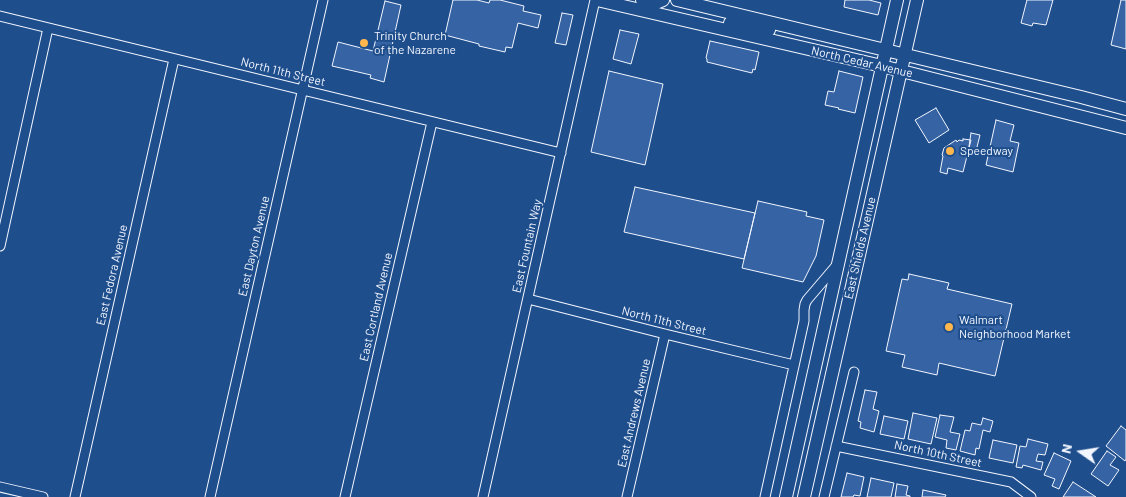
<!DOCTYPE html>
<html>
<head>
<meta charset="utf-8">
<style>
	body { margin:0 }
	#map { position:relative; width:1126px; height:497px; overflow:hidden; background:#1f4e8c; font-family:Barlow,sans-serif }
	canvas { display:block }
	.north { position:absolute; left:1056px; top:427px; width:50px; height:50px; -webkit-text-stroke:4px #1f4e8c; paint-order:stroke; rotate:283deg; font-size:14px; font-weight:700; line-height:20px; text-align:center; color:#f2f6ff }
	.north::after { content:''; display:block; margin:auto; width:18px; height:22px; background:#f2f6ff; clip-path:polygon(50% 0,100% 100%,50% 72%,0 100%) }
</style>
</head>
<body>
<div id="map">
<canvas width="1126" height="497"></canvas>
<div class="north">N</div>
</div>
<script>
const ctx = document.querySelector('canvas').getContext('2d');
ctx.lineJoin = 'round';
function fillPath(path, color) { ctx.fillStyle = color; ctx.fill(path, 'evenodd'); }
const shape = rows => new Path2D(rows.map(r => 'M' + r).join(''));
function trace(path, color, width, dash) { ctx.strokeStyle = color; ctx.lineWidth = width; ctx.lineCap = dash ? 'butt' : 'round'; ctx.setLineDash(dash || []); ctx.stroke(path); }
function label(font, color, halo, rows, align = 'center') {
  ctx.font = font + ' Barlow,sans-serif'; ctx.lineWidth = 4; ctx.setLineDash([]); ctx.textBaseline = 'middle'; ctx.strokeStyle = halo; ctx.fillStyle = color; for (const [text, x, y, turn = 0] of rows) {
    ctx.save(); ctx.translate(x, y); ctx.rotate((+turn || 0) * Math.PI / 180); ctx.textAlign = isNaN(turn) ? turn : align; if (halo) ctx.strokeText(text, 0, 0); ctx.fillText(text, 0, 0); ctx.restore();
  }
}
const building = shape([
	[453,0,477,0,489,3,490,0,500,0,524,6,523,11,541,15,538,28,518,23,512,48,506,47,505,52,479,46,479,44,445,35,453,0],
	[845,0,869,0,881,3,878,15,844,7,845,0],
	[1027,0,1053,0,1046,25,1033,23,1032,26,1021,23,1027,0],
	[1121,0,1126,0,1126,49,1111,45,1121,0],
	[385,1,401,5,384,82,370,78,371,75,332,66,338,42,373,51,385,1],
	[562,13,573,15,566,45,555,43,562,13],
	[620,30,639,34,631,64,613,59,620,30],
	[710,41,759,52,755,70,753,69,752,73,707,62,707,59,706,58,710,41],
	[609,71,663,84,645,165,591,152,609,71],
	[839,71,863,77,855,113,838,109,839,108,825,105,828,91,834,92,839,71],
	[936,108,949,130,929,143,915,120,936,108],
	[996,120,1014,125,1010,141,1019,143,1013,172,986,165,996,120],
	[971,133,980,135,975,155,968,153,971,133],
	[963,139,971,140,963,172,948,168,947,174,940,172,943,156,942,155,944,148,956,140,957,142,959,140,963,141,963,139],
	[635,187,755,213,744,259,624,232,635,187],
	[758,201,807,212,806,216,824,220,816,256,803,282,742,268,758,201],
	[909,274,949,283,947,289,1012,304,995,376,939,363,937,375,902,367,905,355,886,351,902,279,908,280,909,274],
	[865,390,877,392,873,409,879,411,874,432,860,428,861,422,858,421,865,390],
	[913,413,937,418,931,444,908,439,913,413],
	[940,415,954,417,950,432,960,434,956,450,946,448,947,440,935,437,940,415],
	[884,416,908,421,904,439,880,434,884,416],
	[983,418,993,421,990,432,983,430,979,449,976,448,975,455,960,451,965,430,970,431,972,423,981,425,983,418],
	[1121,426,1126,430,1126,459,1125,461,1106,446,1121,426],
	[1028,439,1048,444,1045,455,1038,454,1036,461,1043,462,1041,470,1023,465,1022,468,1016,467,1020,446,1026,447,1028,439],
	[993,440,1017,445,1013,463,989,458,993,440],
	[1107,451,1116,457,1110,465,1119,470,1108,486,1091,474,1107,451],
	[1054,453,1071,461,1059,489,1052,486,1055,479,1044,475,1054,453],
	[847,473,864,477,860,496,854,495,853,497,841,497,847,473],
	[871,478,894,483,891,497,867,497,871,478],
	[1073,482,1096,497,1063,497,1073,482],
	[897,484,908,486,906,495,910,496,910,497,895,497,897,484],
	[923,490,946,495,945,497,922,497,923,490]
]);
const street = shape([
	[0,16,561,153],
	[0,246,48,28],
	[528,299,665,334,794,365],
	[836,446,1011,482,1031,497],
	[0,487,43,497],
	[75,497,174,59],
	[210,497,323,0],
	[345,497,432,122],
	[483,497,595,0],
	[627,497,665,334],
	[765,497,804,321,804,310,805,304,807,300,836,266],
	[824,497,854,372]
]);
const secondary = shape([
	[597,0,882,66,1126,128],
	[642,0,656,3,663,0],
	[677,0,1081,97,1126,109],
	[730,23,769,30],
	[786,497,897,0],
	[804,497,917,0]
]);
const markers = [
	[364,43,5,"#ffb74d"],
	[950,151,5,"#ffb74d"],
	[949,327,5,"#ffb74d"]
];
const poiNames = [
	["Trinity Church",374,36],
	["of the Nazarene",374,50],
	["Speedway",960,151],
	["Walmart",959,320],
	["Neighborhood Market",959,334]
];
const streetNames = [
	["North Cedar Avenue",862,62,13],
	["North 11th Street",283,72,14],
	["East Dayton Avenue",254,246,-77],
	["East Fountain Way",527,246,-77],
	["East Shields Avenue",860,248,-77],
	["East Fedora Avenue",112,275,-77],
	["East Cortland Avenue",376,307,-77],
	["North 11th Street",664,321,14],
	["East Andrews Avenue",634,413,-77],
	["North 10th Street",938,454,12]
];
fillPath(building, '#3563a3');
trace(building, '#f2f6ff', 1);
trace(street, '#f2f6ff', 11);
trace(secondary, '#f2f6ff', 14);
trace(street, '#1f4e8c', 9);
trace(secondary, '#1f4e8c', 12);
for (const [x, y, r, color] of markers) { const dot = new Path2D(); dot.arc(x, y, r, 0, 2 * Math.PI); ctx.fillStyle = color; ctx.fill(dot); trace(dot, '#1f4e8c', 2); }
label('12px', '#f2f6ff', '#1f4e8c', poiNames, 'left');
label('12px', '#f2f6ff', '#1f4e8c', streetNames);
</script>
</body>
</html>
